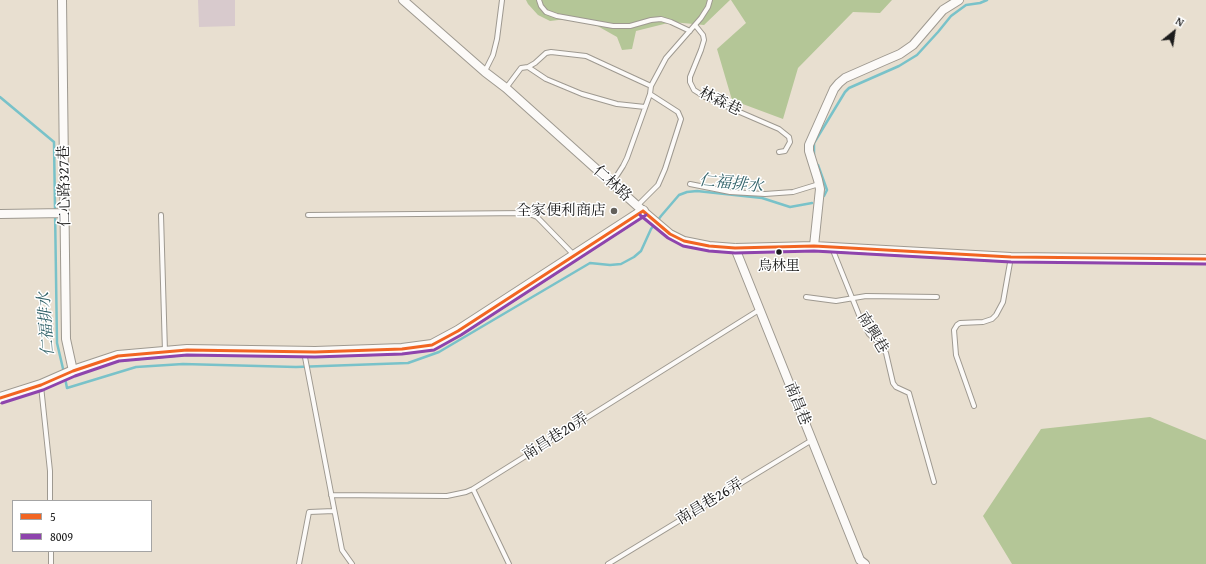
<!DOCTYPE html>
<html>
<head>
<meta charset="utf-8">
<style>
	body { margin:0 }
	#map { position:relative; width:1206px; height:564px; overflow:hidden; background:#e8dfd0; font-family:"Gentium Book Plus",serif }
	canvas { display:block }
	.legend { position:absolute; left:12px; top:500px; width:140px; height:52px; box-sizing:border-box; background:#fff; border:1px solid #a4a4a4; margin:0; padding:5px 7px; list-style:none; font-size:12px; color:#1c1c1c }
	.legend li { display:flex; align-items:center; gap:8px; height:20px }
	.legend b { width:20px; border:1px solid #a4a4a4 }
	.north { position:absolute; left:1154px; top:12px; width:40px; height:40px; -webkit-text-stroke:3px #fff; paint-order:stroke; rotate:30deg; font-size:11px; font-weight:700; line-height:16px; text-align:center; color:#1c1c1c }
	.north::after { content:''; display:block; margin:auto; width:14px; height:18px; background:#1c1c1c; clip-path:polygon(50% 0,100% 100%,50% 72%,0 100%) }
</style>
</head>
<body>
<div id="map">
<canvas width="1206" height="564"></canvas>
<ul class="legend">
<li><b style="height:5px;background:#f26522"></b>5</li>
<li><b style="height:5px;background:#8e44ad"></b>8009</li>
</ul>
<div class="north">N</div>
</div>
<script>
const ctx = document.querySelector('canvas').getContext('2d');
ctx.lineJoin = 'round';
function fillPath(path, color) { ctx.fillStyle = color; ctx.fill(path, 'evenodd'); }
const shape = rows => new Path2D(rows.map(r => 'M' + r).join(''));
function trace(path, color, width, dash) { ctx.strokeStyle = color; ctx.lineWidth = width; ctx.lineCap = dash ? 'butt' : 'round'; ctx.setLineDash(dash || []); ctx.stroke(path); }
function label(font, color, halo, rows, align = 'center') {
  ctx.font = font + ' "Gentium Book Plus","Noto Serif TC",serif'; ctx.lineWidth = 3; ctx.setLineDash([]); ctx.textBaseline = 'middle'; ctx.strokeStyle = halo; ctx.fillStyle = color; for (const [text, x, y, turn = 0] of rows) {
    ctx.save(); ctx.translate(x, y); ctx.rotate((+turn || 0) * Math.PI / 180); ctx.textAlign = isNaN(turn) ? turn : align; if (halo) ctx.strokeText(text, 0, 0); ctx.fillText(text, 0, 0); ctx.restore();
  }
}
const forest = shape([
	[526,0,730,0,704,25,672,22,636,31,632,49,622,50,617,37,594,24,575,18,550,21,538,15,528,4],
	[731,0,892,0,880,13,853,12,798,68,783,119,732,100,717,49,746,23],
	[1150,417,1206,440,1206,564,1012,564,983,516,1041,429]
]);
const stream = shape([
	[0,97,54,142,57,343,64,373],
	[814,155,814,143,845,92,849,88,899,66,917,55,938,32,951,16,966,5,980,3,987,0],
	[818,165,827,190,824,196],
	[65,378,67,388,136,367,183,364,296,367,408,363,439,352,590,263,610,265,621,264,634,257,641,251,651,229,661,216,679,195,687,192,697,191,762,198,790,207,812,203]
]);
const building = shape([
	[198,0,235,0,235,26,199,27]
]);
const service = shape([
	[539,0,541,6,546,12,557,16,613,26,630,26,651,20,661,19,671,22,690,31],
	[695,25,703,35,704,40,701,50,690,77,690,82,694,90,705,97,779,129,789,137,790,142,785,151,779,152],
	[528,67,535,63,546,53,551,52,586,56,651,86],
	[485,71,493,55,497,39,502,0],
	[506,88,521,68,528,67,546,79,582,94,617,104,645,107],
	[612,183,623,166,627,158,650,94,651,86,666,58,701,18,708,7,710,0],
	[690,184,730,192,765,194,793,192,819,184],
	[637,206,658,185,665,169,681,119,678,112,650,94],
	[161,215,165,352],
	[308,215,527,213,537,217,541,221,574,255],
	[832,248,859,315,869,334,882,346,886,353,893,383,896,387,909,393,934,482],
	[806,297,836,301,866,296,937,297],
	[304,352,342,550,352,564],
	[41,386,50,471,50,501],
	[974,406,956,355,954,330,957,325,960,323,983,322,992,319,996,315,1003,302,1011,257],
	[473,489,509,564],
	[331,495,447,496,466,492,473,489,759,310],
	[51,551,51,564],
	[299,564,309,512,334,511],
	[608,564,812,440]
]);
const minor = shape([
	[62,0,66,339,73,371],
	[403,0,485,72,506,88,643,211,670,234,684,241,709,246,735,248,814,246,1011,257,1206,259],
	[0,214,65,213],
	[814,246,820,189,818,180,809,151,809,145,834,89,839,83,845,78,886,60,900,54,913,45,943,10,959,0],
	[735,248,860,560,865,564]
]);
const tertiary = shape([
	[0,398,41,385,73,371,118,356,187,350,315,352,402,349,432,345,458,331,643,211]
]);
const bus1 = shape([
	[643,211,670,234,684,241,709,246,735,248,814,246,1011,257,1206,259],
	[0,398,41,385,73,371,118,356,187,350,315,352,402,349,432,345,458,331,643,211]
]);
const bus2 = shape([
	[640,215,668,238,683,246,709,251,735,253,814,251,1011,262,1206,264],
	[2,403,43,390,75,376,119,361,187,355,315,357,402,354,434,350,461,335,646,215]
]);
const markers = [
	[614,211,4,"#63605b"],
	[779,252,3.5,"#1c1c1c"]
];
const busNames = [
	["烏林里",779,266]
];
const streetNames = [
	["林森巷",720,102,26],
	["仁林路",612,184,42],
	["仁心路327巷",65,186,-91],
	["南興巷",872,333,59],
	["南昌巷",797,404,68],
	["南昌巷20弄",556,437,-32],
	["南昌巷26弄",710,502,-31]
];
const poiNames = [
	["全家便利商店",606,211]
];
const waterNames = [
	["仁福排水",731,184,6],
	["仁福排水",47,324,-94]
];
fillPath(forest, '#b4c697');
trace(stream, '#79c2c9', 2.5);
fillPath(building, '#d8cacd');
trace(service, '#9e9990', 6);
trace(minor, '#9e9990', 10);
trace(tertiary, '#9e9990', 12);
trace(service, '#fcfaf8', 4);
trace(minor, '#fcfaf8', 8);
trace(tertiary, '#fcfaf8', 10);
trace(bus1, '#f26522', 3);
trace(bus2, '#8e44ad', 3);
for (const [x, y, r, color] of markers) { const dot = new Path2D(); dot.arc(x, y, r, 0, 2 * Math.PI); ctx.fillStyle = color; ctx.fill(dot); trace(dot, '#fff', 1.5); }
label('14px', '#1c1c1c', '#fff', busNames);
label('15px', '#1c1c1c', '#fff', streetNames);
label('15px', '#1c1c1c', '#fff', poiNames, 'right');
label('italic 16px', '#306168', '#fff', waterNames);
</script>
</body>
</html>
